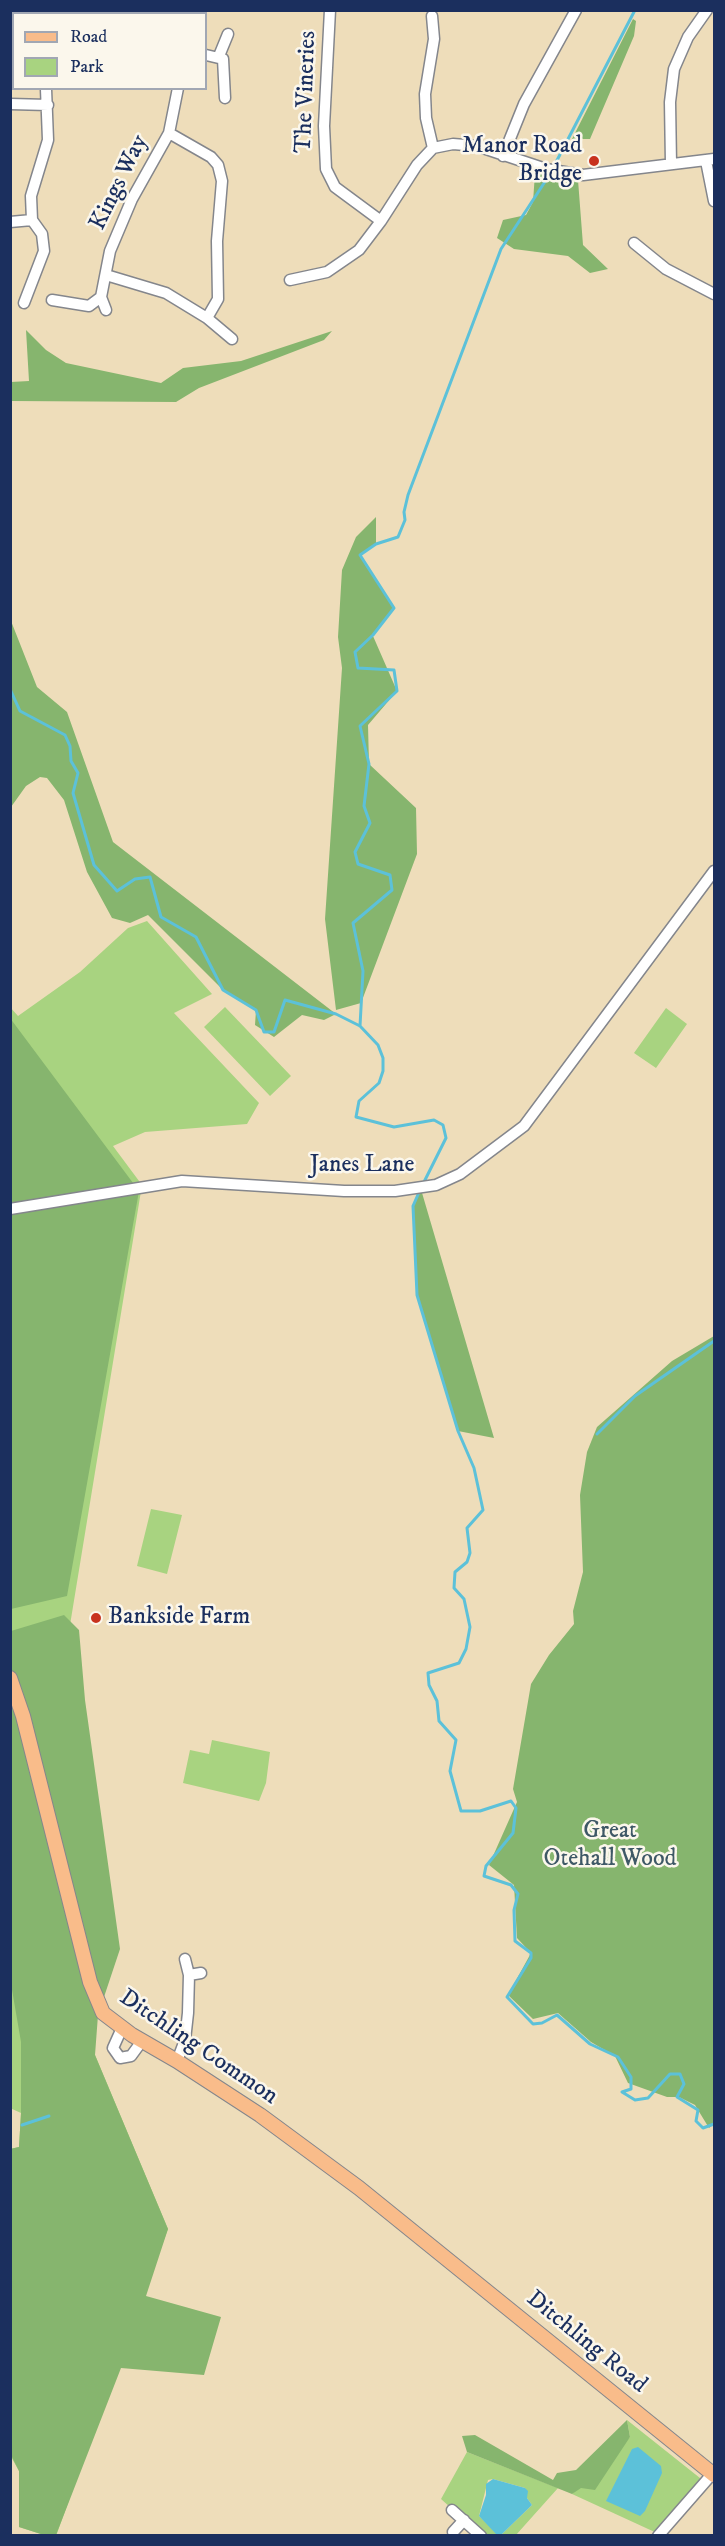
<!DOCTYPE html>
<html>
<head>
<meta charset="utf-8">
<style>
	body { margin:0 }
	#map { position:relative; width:725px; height:2546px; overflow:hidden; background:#eeddba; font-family:"IM FELL DW Pica",serif }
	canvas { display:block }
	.frame { position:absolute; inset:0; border:12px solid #1b2f5e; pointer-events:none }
	.legend { position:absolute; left:12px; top:12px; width:195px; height:78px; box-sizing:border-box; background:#fbf7ec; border:2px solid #a1a7b3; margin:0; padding:8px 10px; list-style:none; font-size:18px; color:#1b2f5e }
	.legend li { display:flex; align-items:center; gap:12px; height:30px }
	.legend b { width:30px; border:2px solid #a1a7b3 }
</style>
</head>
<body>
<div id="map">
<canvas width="725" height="2546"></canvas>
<div class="frame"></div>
<ul class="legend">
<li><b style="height:8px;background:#f9bc8a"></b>Road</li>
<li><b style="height:16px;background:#a8d380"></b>Park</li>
</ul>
</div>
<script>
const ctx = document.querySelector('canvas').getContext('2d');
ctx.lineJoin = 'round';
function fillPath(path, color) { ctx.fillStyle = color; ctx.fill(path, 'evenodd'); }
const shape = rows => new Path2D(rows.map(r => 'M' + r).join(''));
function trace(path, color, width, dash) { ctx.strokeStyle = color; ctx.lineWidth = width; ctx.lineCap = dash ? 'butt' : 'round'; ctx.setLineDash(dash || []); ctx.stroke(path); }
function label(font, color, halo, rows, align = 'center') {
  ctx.font = font + ' "IM FELL DW Pica",serif'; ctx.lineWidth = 5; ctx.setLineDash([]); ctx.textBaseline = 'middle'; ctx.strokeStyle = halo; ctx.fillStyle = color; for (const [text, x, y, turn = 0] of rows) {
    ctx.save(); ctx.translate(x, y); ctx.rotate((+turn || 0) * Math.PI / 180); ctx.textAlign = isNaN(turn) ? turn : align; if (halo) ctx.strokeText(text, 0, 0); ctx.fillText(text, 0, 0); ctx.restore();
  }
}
const green = shape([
	[147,921,212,994,174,1013,259,1103,247,1124,145,1132,113,1146,142,1185,70,1625,95,2055,168,2229,56,2536,44,2535,19,2527,19,2471,10,2455,10,2149,19,2147,21,2113,10,2108,10,1007,18,1016,80,972,128,928],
	[225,1007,291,1076,270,1096,204,1027],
	[666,1008,687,1024,656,1068,634,1053],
	[151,1509,182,1515,167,1574,137,1566],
	[212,1740,270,1752,266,1783,259,1801,183,1783,190,1750,209,1754],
	[627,2420,705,2482,659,2534,572,2494,630,2437],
	[467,2452,558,2488,516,2535,501,2535,532,2505,527,2498,525,2488,493,2479,488,2480,479,2516,499,2535,481,2535,441,2499]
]);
const forest = shape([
	[633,19,636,21,634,36,590,139,572,139],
	[535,173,578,180,583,245,608,269,590,273,568,256,514,249,497,238,503,220,526,215,533,202],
	[26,330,46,350,66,363,161,383,183,368,241,361,332,331,324,340,199,388,176,402,11,401,11,382,29,381],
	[376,517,376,544,360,556,394,608,373,636,397,691,368,725,369,764,416,808,417,854,361,1003,336,1010,325,919,342,668,338,637,342,570,356,537],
	[11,621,37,687,67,712,113,842,336,1014,324,1020,302,1015,274,1037,255,1025,256,1010,223,990,148,915,130,923,112,918,87,872,64,800,47,778,40,777,26,786,11,807],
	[10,1018,139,1191,67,1596,11,1609],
	[420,1186,494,1438,458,1431,417,1295,413,1206],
	[714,1336,714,2124,709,2128,695,2105,679,2097,667,2097,628,2083,615,2056,591,2042,558,2013,533,2019,508,1995,531,1953,517,1938,514,1885,489,1865,517,1802,513,1789,531,1684,549,1655,574,1624,573,1611,583,1572,580,1495,587,1452,597,1427,672,1361],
	[64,1615,79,1630,85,1700,120,1949,98,2015,95,2055,168,2229,146,2296,221,2317,204,2375,121,2368,56,2535,44,2535,19,2527,19,2471,11,2455,10,2149,19,2147,21,2113,21,2042,10,1978,11,1631],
	[627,2420,630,2437,595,2490,581,2488,572,2494,467,2452,462,2436,475,2435,553,2480,557,2473,576,2470]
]);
const water = shape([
	[638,2447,661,2466,662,2473,645,2511,640,2516,606,2501,632,2449],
	[493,2479,525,2488,528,2491,527,2498,532,2505,501,2535,496,2534,479,2516,486,2495,486,2484]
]);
const stream = shape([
	[553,168,635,10],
	[10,689,20,711,65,735,70,746,71,761,78,773,73,793,94,865,117,891,135,879,150,877,161,917,196,937,223,990,256,1010,264,1032,274,1032,285,1000,336,1014,360,1026,378,1045,383,1058,383,1071,379,1083,359,1101,356,1117,394,1127,434,1120,443,1125,446,1138,423,1184],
	[360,1026,363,971,353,923,392,890,390,875,358,864,355,852,370,823,364,806,369,764,360,726,397,691,394,670,358,668,355,652,373,635,394,608,360,555,376,544,398,537,405,520,404,512,408,495,501,249,550,174],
	[420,1190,413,1206,417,1295,458,1431,474,1468,483,1510,467,1528,470,1553,467,1562,455,1572,454,1588,464,1599,470,1627,466,1649,459,1663,428,1673,429,1685,437,1701,439,1721,456,1740,450,1771,461,1811,480,1811,511,1801,516,1808,513,1833,486,1866,484,1876,511,1885,518,1894,514,1910,515,1941,531,1953,531,1958,507,1997,533,2024,542,2023,557,2015,590,2044,618,2057,631,2077,631,2089,622,2092,635,2100,648,2098,670,2074,680,2074,684,2084,677,2097,698,2110,696,2121,703,2128,714,2124],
	[597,1434,635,1396,714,1341],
	[22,2125,49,2116]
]);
const minor = shape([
	[171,10,172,14],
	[330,10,324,126,326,169,335,187,381,221],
	[432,16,434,39,425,94,426,118,433,148],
	[206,55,223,59,225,98],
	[219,56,228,34],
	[10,104,48,105],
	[169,133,211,157,218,165,222,181,217,241,218,299,207,318],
	[503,156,524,104,576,10],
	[706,161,714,201],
	[671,164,670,102,674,69,688,37,707,10],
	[10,222,32,220,31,196,48,140,46,89],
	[634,243,666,269,714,294],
	[106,275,166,293,207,318,232,339],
	[290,280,327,272,359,250,381,221,417,165,433,148,453,144,477,146,546,169,583,175,714,159],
	[52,300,89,306,101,297],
	[24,303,44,251,42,234,32,220],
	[106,310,101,297,110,251,132,199,169,133,178,88],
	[10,1209,182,1181,344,1191,395,1191,436,1185,460,1174,524,1126,714,871],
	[189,1975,201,1973],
	[122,2028,113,2048,120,2058,131,2056,142,2041],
	[177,2061,185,2040,188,2013,189,1975,185,1959],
	[452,2510,481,2536],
	[453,2532,464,2520],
	[658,2536,713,2473]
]);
const major = shape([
	[10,1678,23,1716,90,1982,103,2013,132,2035,177,2061,260,2115,359,2188,714,2475]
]);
const markers = [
	[594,161,6,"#c8321e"],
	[96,1618,6,"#c8321e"]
];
const streetNames = [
	["The Vineries",307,92,-88],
	["Kings Way",120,183,-64],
	["Janes Lane",362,1166],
	["Ditchling Common",198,2048,34],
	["Ditchling Road",586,2343,39]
];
const poiNames = [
	["Manor Road",582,147],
	["Bridge",582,175],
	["Bankside Farm",108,1618,"left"]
];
const parkNames = [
	["Great",610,1832],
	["Otehall Wood",610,1860]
];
fillPath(green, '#a8d380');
fillPath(forest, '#86b56e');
fillPath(water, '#5cc1d9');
trace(stream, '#5cc1d9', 3);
trace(minor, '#84868c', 13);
trace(major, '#84868c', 16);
trace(minor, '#fff', 10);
trace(major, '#f9bc8a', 14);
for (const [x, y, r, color] of markers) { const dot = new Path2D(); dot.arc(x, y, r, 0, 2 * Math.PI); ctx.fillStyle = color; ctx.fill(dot); trace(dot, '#fbf7ec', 2); }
label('24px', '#1b2f5e', '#fbf7ec', streetNames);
label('24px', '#1b2f5e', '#fbf7ec', poiNames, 'right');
label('24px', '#3e5866', '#fbf7ec', parkNames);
</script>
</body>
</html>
